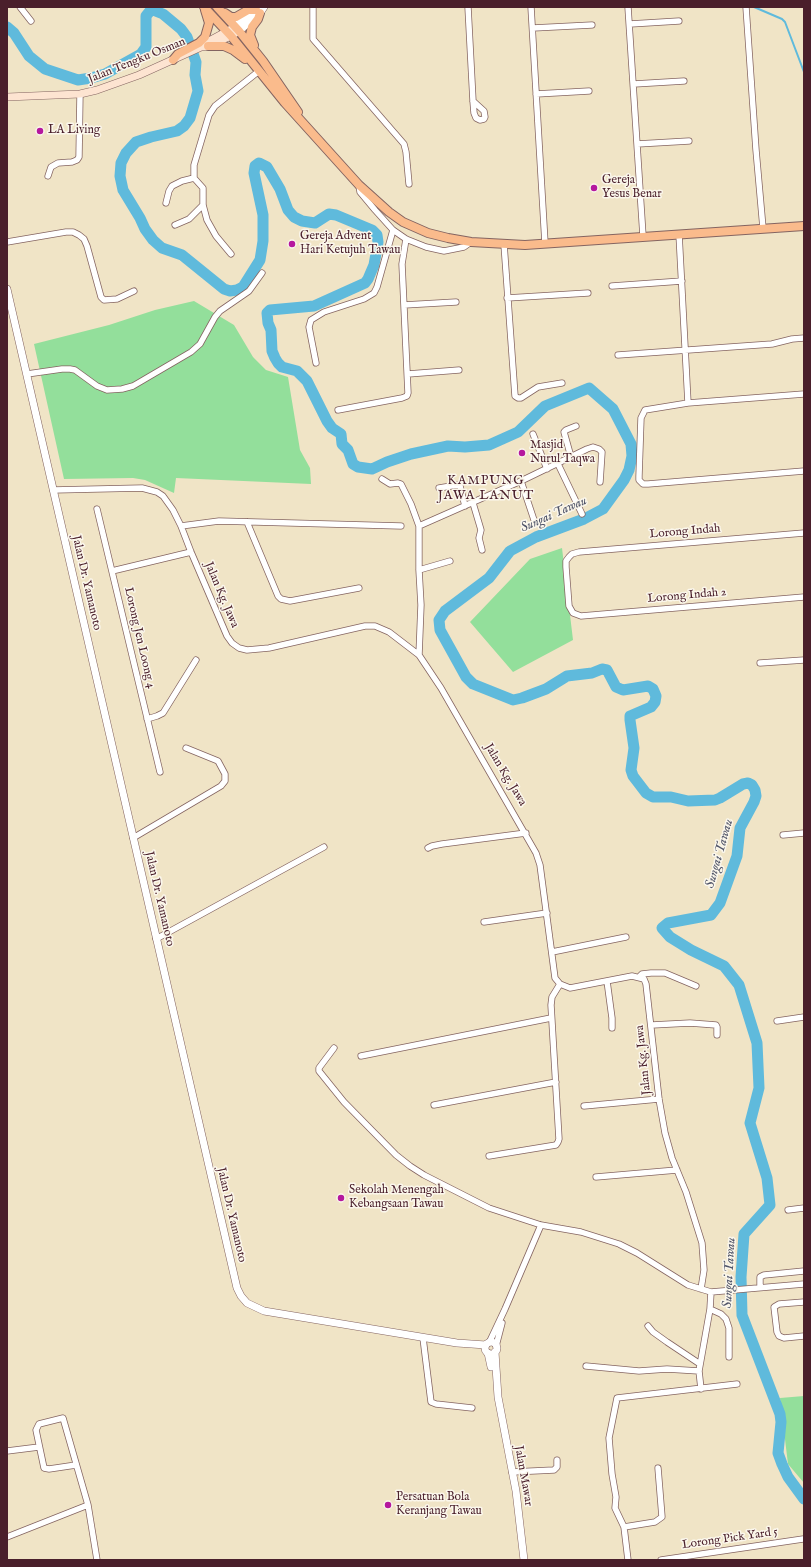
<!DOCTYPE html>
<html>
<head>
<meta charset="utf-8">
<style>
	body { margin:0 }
	#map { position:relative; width:811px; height:1567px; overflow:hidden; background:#f0e4c6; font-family:"IM FELL English",serif }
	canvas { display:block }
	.frame { position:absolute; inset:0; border:8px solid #4a1f2b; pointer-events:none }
</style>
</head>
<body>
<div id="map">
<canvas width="811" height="1567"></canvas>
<div class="frame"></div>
</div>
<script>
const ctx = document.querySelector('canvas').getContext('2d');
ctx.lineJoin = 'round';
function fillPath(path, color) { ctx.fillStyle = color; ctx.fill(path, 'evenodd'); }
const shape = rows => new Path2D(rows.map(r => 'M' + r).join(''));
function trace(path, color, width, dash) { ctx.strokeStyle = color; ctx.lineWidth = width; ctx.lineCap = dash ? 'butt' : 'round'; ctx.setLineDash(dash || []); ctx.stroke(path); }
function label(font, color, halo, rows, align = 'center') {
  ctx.font = font + ' "IM FELL English",serif'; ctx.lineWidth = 3; ctx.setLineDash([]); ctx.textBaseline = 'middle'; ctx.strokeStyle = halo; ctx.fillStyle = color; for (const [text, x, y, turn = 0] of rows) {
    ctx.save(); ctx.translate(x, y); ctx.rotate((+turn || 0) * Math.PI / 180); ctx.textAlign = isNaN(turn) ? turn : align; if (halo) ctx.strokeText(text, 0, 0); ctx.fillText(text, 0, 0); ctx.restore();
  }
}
const green = shape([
	[194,301,234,325,253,357,266,370,288,377,300,450,310,468,311,484,176,478,174,493,145,480,133,478,64,479,34,344,109,325,155,310],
	[562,548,573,640,513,672,470,622,530,559],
	[804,1396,804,1483,788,1464,780,1398]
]);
const stream = shape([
	[754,7,782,19,785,22,804,72]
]);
const river = shape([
	[7,27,14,33,29,56,45,69,78,80,91,78,105,74,141,54,146,47,146,16,150,11,153,10,163,14,181,29,187,37,196,62,195,75,198,91,190,118,184,126,177,131,151,137,136,142,126,153,121,163,120,176,123,190,140,218,145,229,153,240,162,248,182,255,224,289,230,291,237,290,243,287,260,260,263,241,263,215,254,173,255,166,259,163,267,167,280,189,288,210,294,217,302,221,315,223,329,214,336,215,372,230,377,235,378,242,374,265,368,279,365,283,314,306,270,310,267,313,268,323,271,330,272,351,275,358,278,363,282,367,297,371,307,381,327,421,332,428,341,434,342,444,348,450,353,464,358,467,372,469,387,462,411,454,448,446,465,447,489,445,518,432,545,406,589,388,613,409,631,444,632,456,629,470,624,480,603,509,584,519,536,537,510,551,489,578,445,611,439,620,440,630,466,677,473,684,513,700,522,698,546,689,567,676,592,673,602,669,607,670,616,687,623,690,648,686,653,689,656,696,655,702,651,707,630,716,630,720,634,748,631,770,633,776,646,793,653,797,671,797,688,801,715,800,720,798,743,784,748,783,752,785,755,790,756,796,754,802,740,828,737,856,720,903,711,915,668,923,662,928,670,937,691,950,724,966,739,985,757,1043,759,1088,750,1123,767,1178,770,1205,744,1234,741,1277,742,1315,780,1414,781,1422,778,1453,782,1464,788,1477,804,1499]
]);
const minor = shape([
	[20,7,31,21],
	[313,7,313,39,404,144,406,152,409,184],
	[468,7,473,101,474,113,476,118,480,120,484,119,485,117,484,111,473,101],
	[531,7,545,243],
	[628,7,643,236],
	[746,7,756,150,763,228],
	[630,24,679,21],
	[533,28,592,25],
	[634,84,684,81],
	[536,94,589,91],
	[637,144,689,141],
	[48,176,51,167,58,163,72,162,77,160,79,157,80,94],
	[359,185,360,192,375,210,393,230,406,239,426,247,444,251,464,247,471,242],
	[166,203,169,191,172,186,182,181,194,178],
	[175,225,189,219,203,205],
	[679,234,688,403],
	[7,242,66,232,73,232,79,235,84,239,87,246,101,297,104,300,117,299,134,291],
	[504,244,515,396,518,398,521,398,538,387,562,383],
	[231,254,216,236,207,220,203,205,203,188,194,178,194,165,209,115,215,106,259,71],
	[612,286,682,281],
	[507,298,588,293],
	[404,305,456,302],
	[618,355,772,344,792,339,804,338],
	[316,363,309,327,311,320,324,312,364,299,374,293,377,287,393,230],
	[27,374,62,369,70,369,75,370,97,386,107,390,122,389,133,386,191,352,200,344,215,317,220,311,249,291,262,273],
	[408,374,459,370],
	[804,394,688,403,645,410,641,418,639,476,639,480,643,484,648,484,804,471],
	[338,410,402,398,407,396,408,393,402,264,406,239],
	[533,434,547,469],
	[571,457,564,432,566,430,576,426],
	[558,464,582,514],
	[382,479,390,484,398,483,401,484,411,504,419,526,419,570,421,605,419,655],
	[521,481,534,520],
	[439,488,457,485,460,486,465,506],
	[53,490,142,488,157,492,163,496,173,510,181,526,191,552,227,636,232,643,239,648,247,650,269,648,365,626,375,626,389,632,419,655,441,688,536,853,540,865,555,978,560,984,570,988,632,976,644,979,646,984,659,1099,665,1133,672,1158,686,1192,702,1243,704,1270,701,1289],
	[473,503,481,530,479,538,482,550],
	[97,509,160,772],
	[247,522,278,596,281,599,290,601,359,588],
	[181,526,219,521,401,526],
	[419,526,521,481,587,449,593,447,599,449,602,452,600,482],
	[804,533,579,552,572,554,569,557,566,561,566,567,569,606,573,613,581,616,804,597],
	[419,570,450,561],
	[112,571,191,552],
	[760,663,804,660],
	[147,719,157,716,163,713,196,660],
	[783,835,804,833],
	[133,838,221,786,225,781,225,774,218,761,186,748],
	[428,848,432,846,442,844,526,833],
	[484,922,547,913],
	[156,939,324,847],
	[552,952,626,937],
	[639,977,642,974,651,973,665,973,696,986],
	[607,981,612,1018,612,1028],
	[777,1021,804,1017],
	[652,1025,690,1023,716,1025,717,1027,717,1035],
	[334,1048,319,1068,319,1071,344,1102,396,1155,410,1166,424,1175,489,1208,541,1225,581,1232,619,1244,637,1253,688,1285,711,1292,804,1284],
	[361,1056,551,1018],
	[434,1105,556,1082],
	[584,1106,659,1099],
	[489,1156,556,1145,558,1142,559,1139,551,1005,552,997,560,984],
	[596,1177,677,1170],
	[788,1210,804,1208],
	[760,1287,760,1277,764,1275,804,1271],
	[804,1302,779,1304,774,1307,777,1332,779,1336,784,1338,804,1336],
	[710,1309,721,1314,726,1319,729,1328,729,1357],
	[648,1326,653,1332,667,1342,700,1364],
	[423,1338,431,1402,436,1404,472,1408],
	[489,1343,505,1309,541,1225],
	[496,1346,502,1323],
	[586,1366,639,1371,667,1369,699,1371],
	[701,1389,699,1371,710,1309,711,1292],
	[7,1451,39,1447],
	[76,1465,49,1469,44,1468,36,1430,39,1424,63,1418,88,1505,97,1560],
	[512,1472,554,1470,557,1467,557,1460],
	[624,1527,655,1522,662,1517,658,1468],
	[7,1537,88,1505],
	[628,1560,624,1527,615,1508,616,1497,612,1474,609,1438,617,1398,737,1384],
	[661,1560,803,1539]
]);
const tertiary = shape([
	[235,26,258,8],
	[239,31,260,13,264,7],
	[7,289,237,1288,241,1296,247,1303,264,1311,457,1343,486,1345],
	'485 1348a6 6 0 1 1 12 0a6 6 0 1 1-12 0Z',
	[495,1352,498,1397,516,1491,524,1560],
	[488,1353,491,1367]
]);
const secondary = shape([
	[204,45,207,42,231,29],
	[7,97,80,94,97,90,139,75,201,47,208,46,231,36,239,31]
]);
const primary = shape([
	[204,7,231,36,285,103,359,185,389,212,403,222,428,233,448,238,471,242,525,245,804,226],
	[217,7,239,31,263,61,298,112],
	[225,13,231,17,236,17,248,10,256,10],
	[254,45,250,35,252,27,258,19,260,13],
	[208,46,224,46,233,50,245,59],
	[173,60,178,54,199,43,205,37,209,23,205,10]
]);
const markers = [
	[40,131,4,"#b5179e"],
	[594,188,4,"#b5179e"],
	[292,244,4,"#b5179e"],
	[522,453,4,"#b5179e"],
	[341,1198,4,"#b5179e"],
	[388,1505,4,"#b5179e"]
];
const streetNames = [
	["Jalan Tengku Osman",137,61,-22],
	["Lorong Indah",685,532,-5],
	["Jalan Dr. Yamanoto",86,583,77],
	["Jalan Kg. Jawa",221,595,67],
	["Lorong Indah 2",687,596,-5],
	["Lorong Jen Loong 4",139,638,77],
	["Jalan Kg. Jawa",505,775,59],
	["Jalan Dr. Yamanoto",159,899,77],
	["Jalan Kg. Jawa",644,1060,-96],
	["Jalan Dr. Yamanoto",231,1215,77],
	["Jalan Mawar",523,1476,80],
	["Lorong Pick Yard 5",730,1539,-8]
];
const poiNames = [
	["LA Living",48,131],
	["Gereja",602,181],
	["Yesus Benar",602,195],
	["Gereja Advent",300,237],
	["Hari Ketujuh Tawau",300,251],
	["Masjid",530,446],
	["Nurul Taqwa",530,460],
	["Sekolah Menengah",349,1191],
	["Kebangsaan Tawau",349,1205],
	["Persatuan Bola",396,1498],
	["Keranjang Tawau",396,1512]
];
const neighbourhoodNames = [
	["KAMPUNG",486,481],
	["JAWA LANUT",486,496]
];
const waterNames = [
	["Sungai Tawau",554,515,-24],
	["Sungai Tawau",720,854,-74],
	["Sungai Tawau",730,1273,-87]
];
fillPath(green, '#93df9b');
trace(stream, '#5fbadc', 2);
trace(river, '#5fbadc', 11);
trace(minor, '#846461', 7);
trace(tertiary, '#846461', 8);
trace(secondary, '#846461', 8);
trace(primary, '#846461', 10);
trace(minor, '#fff', 5.5);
trace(tertiary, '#fff', 7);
trace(secondary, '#fde4d1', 7);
trace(primary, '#fabb8c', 8);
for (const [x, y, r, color] of markers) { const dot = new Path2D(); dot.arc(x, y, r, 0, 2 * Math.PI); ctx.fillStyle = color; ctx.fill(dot); trace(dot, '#fbf7ec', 1.5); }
label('12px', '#4a1f2b', '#fbf7ec', streetNames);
label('12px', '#4a1f2b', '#fbf7ec', poiNames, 'left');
ctx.letterSpacing = '1px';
label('13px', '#4a1f2b', '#fbf7ec', neighbourhoodNames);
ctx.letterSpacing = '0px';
label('italic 13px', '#515569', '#fbf7ec', waterNames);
</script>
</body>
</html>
